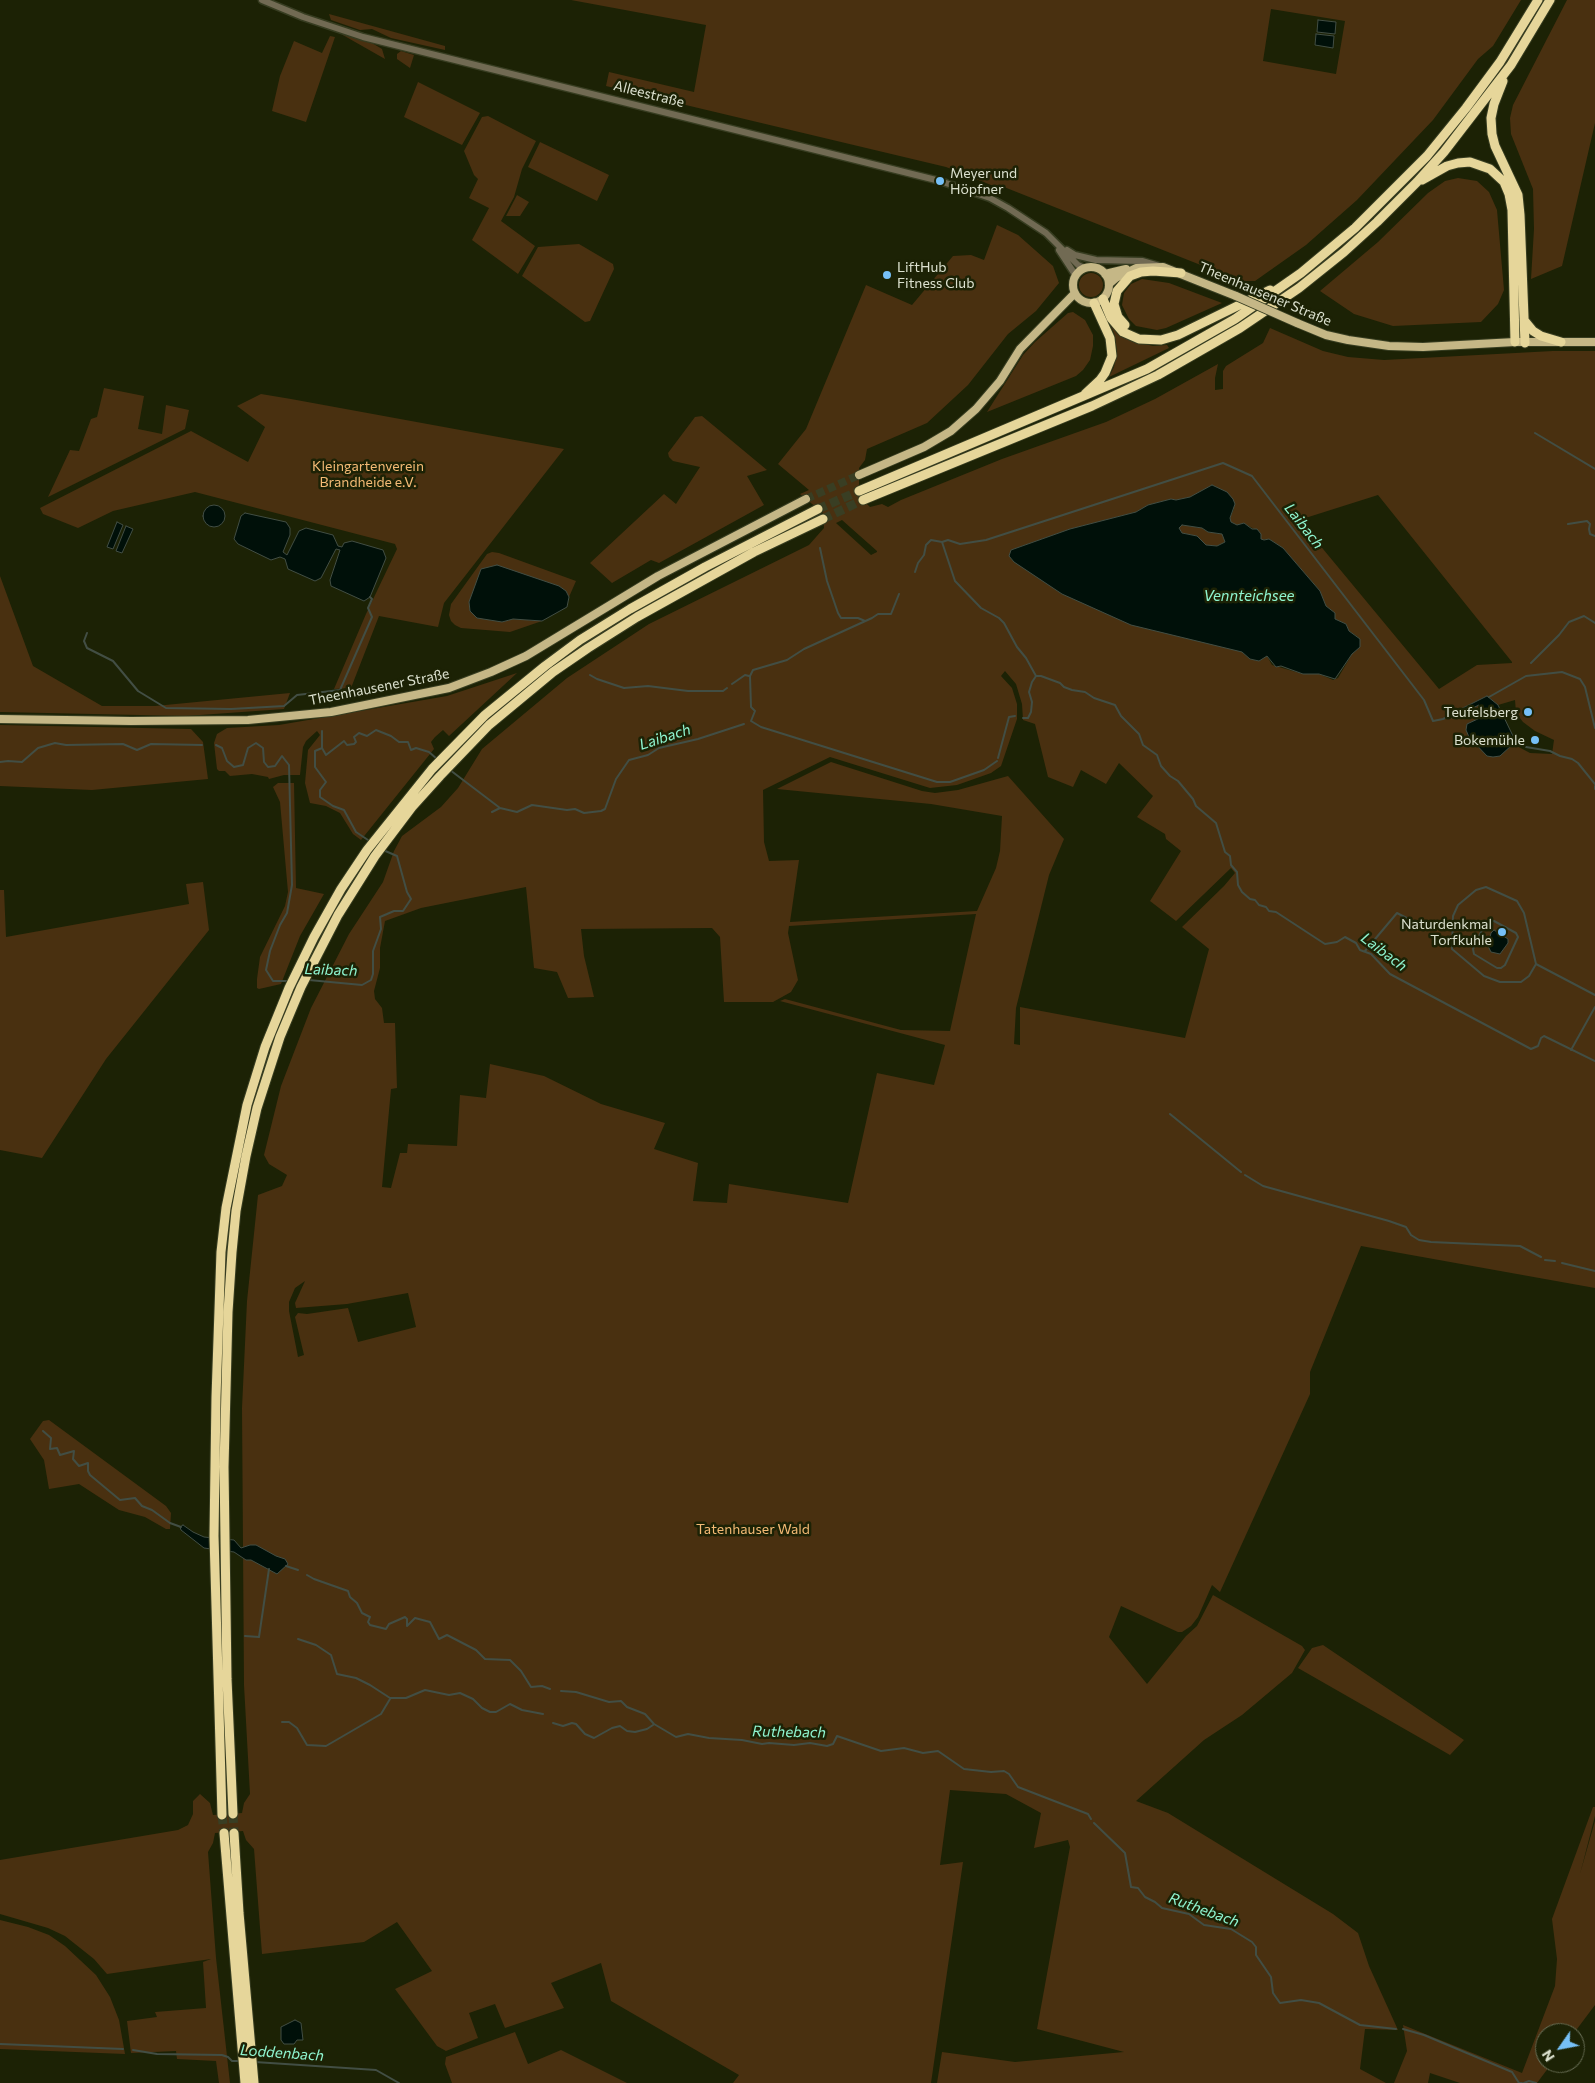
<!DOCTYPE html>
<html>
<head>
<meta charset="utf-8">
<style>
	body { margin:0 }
	#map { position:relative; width:1595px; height:2083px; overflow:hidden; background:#1c2205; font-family:Commissioner,sans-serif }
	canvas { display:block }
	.north { position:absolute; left:1535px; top:2023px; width:50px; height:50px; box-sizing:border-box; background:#1c2205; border:1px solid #686e55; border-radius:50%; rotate:237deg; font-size:14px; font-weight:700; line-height:20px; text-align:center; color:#dbe0ce }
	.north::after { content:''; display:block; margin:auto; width:18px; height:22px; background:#76c0f7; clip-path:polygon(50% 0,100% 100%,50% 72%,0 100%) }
</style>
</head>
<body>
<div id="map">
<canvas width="1595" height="2083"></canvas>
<div class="north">N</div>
</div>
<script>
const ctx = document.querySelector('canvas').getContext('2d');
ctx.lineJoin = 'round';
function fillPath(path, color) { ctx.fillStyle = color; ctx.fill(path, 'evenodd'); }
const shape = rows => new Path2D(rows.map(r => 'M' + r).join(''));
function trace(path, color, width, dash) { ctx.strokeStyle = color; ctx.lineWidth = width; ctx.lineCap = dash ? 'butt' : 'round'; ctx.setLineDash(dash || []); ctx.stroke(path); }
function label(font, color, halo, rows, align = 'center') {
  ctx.font = font + ' Commissioner,sans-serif'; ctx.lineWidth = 5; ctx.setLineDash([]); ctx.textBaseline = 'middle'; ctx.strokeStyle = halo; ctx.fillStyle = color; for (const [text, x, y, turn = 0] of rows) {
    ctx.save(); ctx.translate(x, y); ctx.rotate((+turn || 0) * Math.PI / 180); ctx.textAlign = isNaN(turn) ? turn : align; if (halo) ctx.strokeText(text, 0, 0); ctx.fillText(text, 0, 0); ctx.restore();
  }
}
const green = shape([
	[571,0,1521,0,1493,46,1478,59,1433,120,1357,200,1306,245,1255,281,1241,281,1004,187,991,185,946,167,606,86,609,72,694,92,706,25],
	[1271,9,1345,21,1336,74,1263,61],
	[1567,0,1595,0,1595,123,1562,266,1531,279,1534,229,1533,189,1511,134,1510,118,1513,105],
	[329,14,445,46,445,50,391,38,372,29,360,30,331,20],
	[341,34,372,43,382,49,385,59],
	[330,36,335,37,306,122,272,111,280,76,294,41,322,53],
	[401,51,414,55,410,68,397,59,397,54],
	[418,82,480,113,462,145,404,117],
	[488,116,536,141,522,169,514,197,501,221,535,246,518,274,472,240,489,208,469,198,478,179,474,175,464,151,482,117],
	[540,142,609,175,597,201,528,167],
	[1458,178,1477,181,1489,192,1497,210,1504,290,1498,304,1481,322,1393,326,1354,314,1320,291,1378,242,1428,193,1445,181],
	[517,195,529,202,520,216,506,216],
	[997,225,1018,235,1053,266,1059,283,1036,311,1008,334,968,385,927,423,867,449,865,460,859,468,859,496,870,507,882,504,888,507,901,500,1002,459,1106,422,1155,399,1218,364,1215,378,1215,390,1223,389,1223,371,1226,366,1263,343,1270,328,1323,351,1348,357,1384,360,1553,351,1595,351,1595,1288,1361,1246,1310,1372,1310,1394,1220,1592,1212,1585,1198,1617,1191,1626,1182,1632,1178,1632,1121,1606,1109,1637,1147,1684,1186,1636,1197,1626,1213,1595,1302,1646,1305,1650,1292,1673,1242,1715,1204,1740,1136,1801,1168,1813,1333,1914,1358,1933,1369,1966,1398,2030,1365,2029,1360,2069,1386,2083,937,2083,942,2052,1015,2062,1124,2052,1037,2029,1070,1847,1068,1840,1034,1848,1041,1813,1006,1794,950,1790,940,1865,963,1862,931,2083,733,2083,739,2075,611,2001,601,1963,551,1983,564,2008,505,2028,495,2004,469,2013,478,2038,446,2051,437,2046,395,1989,432,1971,397,1922,364,1942,262,1954,254,1849,246,1840,243,1831,215,1833,213,1843,208,1852,216,1958,230,2083,219,2083,216,2061,177,2059,176,2051,131,2053,127,2021,157,2017,155,2012,206,2008,203,1962,211,1959,107,1974,94,1959,65,1936,48,1928,0,1914,0,1860,178,1830,188,1825,193,1814,193,1801,200,1794,210,1803,213,1815,242,1813,244,1803,250,1794,244,1685,242,1408,247,1301,258,1195,282,1186,287,1175,269,1164,264,1155,281,1086,311,1008,349,934,383,882,394,851,402,836,441,807,458,788,482,749,567,678,649,624,809,545,824,528,823,513,800,494,809,490,778,464,806,429,866,285,912,305,953,256,971,255,984,260],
	[1212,485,1234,509,1230,518,1231,522,1237,526,1243,523,1260,532,1260,538,1262,540,1269,539,1283,548,1320,591,1326,606,1335,613,1335,619,1346,624,1349,631,1358,637,1360,647,1352,654,1338,678,1333,680,1319,674,1303,674,1272,665,1267,656,1259,661,1250,659,1242,652,1062,594,1011,559,1011,550,1070,529,1136,512,1148,505,1171,499,1176,500,1190,497],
	[1378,495,1512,662,1512,663,1477,665,1439,689,1299,520],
	[842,520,877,551,877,552,871,555,836,523],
	[1005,671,1016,684,1022,704,1023,720,1035,724,1048,777,1073,787,1081,770,1106,784,1119,763,1153,796,1137,817,1165,834,1166,839,1181,851,1150,901,1176,921,1231,868,1235,873,1224,886,1182,927,1209,949,1185,1038,1020,1007,1020,1045,1014,1044,1016,1008,1049,875,1064,839,1008,776,958,790,935,793,922,791,831,762,777,789,931,804,1002,816,1000,851,996,868,977,911,790,922,799,860,769,861,764,842,763,790,830,757,930,788,957,785,991,773,1001,766,1017,719,1017,704,1012,688,1001,676],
	[1487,696,1498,705,1515,700,1516,713,1523,722,1535,731,1554,740,1552,754,1530,753,1513,744,1500,756,1467,724,1482,717,1484,714,1479,705,1449,715],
	[526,887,534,968,557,972,568,998,594,997,584,956,581,929,712,928,720,937,724,1002,773,1002,791,992,798,980,788,933,789,926,976,914,950,1031,901,1030,785,999,780,1001,945,1045,934,1085,877,1073,848,1203,729,1184,727,1203,693,1201,698,1163,654,1149,665,1123,601,1104,544,1076,490,1064,486,1098,460,1095,457,1146,408,1144,407,1153,400,1153,391,1188,382,1187,391,1089,397,1088,395,1023,384,1023,382,1008,375,999,374,991,380,968,380,948,385,921,421,908],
	[305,1281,295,1303,296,1308,347,1304,408,1293,416,1327,358,1342,348,1308,307,1314,298,1313,295,1317,304,1355,298,1357,289,1311,289,1302,295,1288],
	[579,244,613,264,614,269,590,321,585,322,522,276,538,247],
	'1079 285a12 12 0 1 1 24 0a12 12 0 1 1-24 0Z',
	[1142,279,1169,283,1222,303,1166,328,1157,330,1136,326,1129,319,1122,305,1124,293,1131,284],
	[1073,312,1085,320,1093,335,1093,346,1090,360,1083,370,1076,376,987,412,1023,355,1035,342,1068,313],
	[1109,322,1121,335,1130,340,1153,346,1167,345,1169,348,1109,377,1114,367,1117,351,1114,333],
	[104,388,144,396,138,429,162,434,166,405,189,410,185,429,48,497,70,450,79,451,91,419,97,417],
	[261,394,291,399,564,449,444,603,438,627,379,616,351,688,334,689,366,614,397,549,395,544,195,492,113,511,78,528,43,514,40,508,191,431,248,462,265,427,237,406],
	[702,416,767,470,747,476,764,505,659,563,651,560,612,583,590,563,664,494,676,504,700,467,673,461,669,457,668,453,695,417],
	[1182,525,1202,528,1208,532,1222,534,1225,542,1217,546,1206,545,1197,536,1182,533,1179,528],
	[492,552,499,553,576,581,569,597,566,591,502,622,513,619,542,621,510,632,461,628,455,625,451,621,449,615,451,604,487,554],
	[0,576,33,666,102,706,155,706,290,693,284,709,186,716,0,712],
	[517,673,449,736,443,730,435,737,431,742,434,749,361,840,353,834,340,813,326,806,310,803,305,783,308,750,320,735,317,731,306,741,303,747,300,775,284,775,269,779,268,777,252,774,230,776,225,771,219,771,217,769,214,743,217,734,227,728,279,725,447,696],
	[0,725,191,729,203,742,208,779,92,790,0,786],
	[278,783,294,783,296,888,324,894,300,936,281,984,259,989,257,988,257,979,260,957,285,906,288,892,280,802,273,787],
	[203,882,209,930,106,1059,42,1158,0,1150,0,890,4,890,6,937,189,904,186,884],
	[49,1420,166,1506,171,1513,170,1529,166,1529,145,1517,119,1510,79,1484,49,1489,44,1460,30,1439,43,1421],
	[1323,1645,1464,1740,1450,1755,1298,1668,1312,1648],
	[1593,1807,1595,1807,1595,1816,1580,1874,1595,1821,1595,2005,1574,2033,1545,2033,1545,2063,1552,2063,1537,2083,1460,2083,1430,2073,1428,2083,1394,2083,1407,2051,1403,2025,1522,2073,1555,1986,1557,1959,1552,1919],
	[0,1920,28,1927,49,1935,65,1946,96,1975,110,1997,119,2020,125,2054,0,2049],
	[515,2032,528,2064,561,2050,627,2083,452,2083,445,2064,446,2057]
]);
const water = shape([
	[1318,20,1336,22,1335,34,1317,32,1318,20],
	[1316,34,1334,36,1333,48,1315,45,1316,34],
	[1212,485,1227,492,1233,499,1235,504,1230,518,1231,522,1237,525,1244,523,1252,529,1257,529,1261,534,1261,539,1264,540,1269,539,1283,548,1320,591,1326,606,1335,613,1335,619,1346,624,1349,631,1360,639,1360,647,1352,654,1335,679,1319,674,1303,674,1281,666,1276,667,1267,656,1259,661,1250,659,1242,652,1131,625,1062,594,1014,562,1009,556,1011,550,1070,529,1136,512,1148,505,1171,499,1176,500,1190,497,1212,485],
	[1182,525,1202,528,1208,532,1222,534,1225,542,1217,546,1206,545,1197,536,1182,533,1179,528,1182,525],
	'203 516a11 11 0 1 1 22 0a11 11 0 1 1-22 0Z',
	[245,513,286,522,290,528,290,535,283,552,287,555,299,531,306,528,333,535,338,546,342,547,344,543,352,541,383,550,386,558,370,597,364,601,331,586,330,580,340,550,336,549,321,578,315,581,288,569,285,559,280,557,271,560,238,544,234,539,241,516,245,513],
	[117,522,123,525,113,549,107,547,117,522],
	[126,526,133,529,122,553,116,551,126,526],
	[497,565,559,586,566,591,569,597,567,607,542,621,513,619,502,622,477,618,470,611,469,602,481,569,497,565],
	[1487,696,1498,705,1513,736,1513,744,1500,756,1493,757,1487,756,1469,737,1466,730,1467,724,1482,717,1484,714,1479,705,1451,718,1449,715,1487,696],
	[1494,930,1508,939,1508,943,1500,954,1491,952,1488,946,1491,933,1494,930],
	[183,1525,193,1532,204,1537,234,1540,241,1548,250,1545,256,1545,276,1556,285,1559,288,1564,277,1574,251,1560,246,1560,234,1552,204,1548,181,1530,180,1527,183,1525],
	[295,2020,301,2023,303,2040,297,2040,294,2044,284,2044,281,2040,281,2027,295,2020]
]);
const stream = shape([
	[1535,433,1595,469],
	[1568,524,1587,521,1590,524,1589,529,1590,534,1595,536],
	[942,542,955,581,981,608,999,618,1004,623,1017,647,1026,658,1036,676],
	[820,548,827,581,838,613,841,618,858,618,865,621],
	[915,572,918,563,924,555,926,545,931,540,942,542,948,540,960,544,986,540,1223,463,1252,476,1424,700,1433,721,1443,719,1451,715],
	[899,594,891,614,878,614,872,618,804,649,787,660,753,670,750,676,751,707,755,711,751,721,761,727,937,782,950,782,984,770,997,761],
	[87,633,84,641,87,648,113,661,138,691,166,708,231,709,284,706,297,695,340,690,372,617,368,608,372,599,370,597],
	[1531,663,1559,635,1569,622,1584,616,1595,623],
	[590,675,597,679,624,688,648,686,688,691,723,691,727,688],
	[732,684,745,675,749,676],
	[1489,697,1526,676,1562,672,1580,679,1585,687,1595,728],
	[1023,718,1028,718,1031,712,1032,702,1029,692,1032,682,1036,676,1041,676,1060,683,1064,687,1072,690,1085,692,1094,698,1115,705,1121,716,1139,734,1143,745,1157,755,1161,766,1170,776,1178,781,1193,799,1196,806,1216,823,1225,852,1230,856,1231,865,1237,872,1238,885,1242,892,1250,899,1255,900,1259,905,1266,907,1269,911,1276,912,1325,944,1337,942,1345,937,1356,943,1360,950,1371,954,1390,974,1531,1049,1538,1046,1541,1038,1544,1036,1595,1061],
	[216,745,222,748,227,761,234,767,243,765,248,748,256,743,263,748,264,762,268,767,275,766,282,756,289,765,292,885,287,913,280,925,270,951,266,970,273,981,289,981],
	[1526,747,1550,751,1560,756,1572,759,1578,763,1595,784],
	[322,748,322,731],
	[998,758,1009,717,1015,716],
	[0,762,8,761,22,762,38,748,55,743,66,745,123,744,137,750,151,744,202,745],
	[450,770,500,808,517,812,532,805,567,810,575,809,584,813,601,811,605,809,616,779,629,760,648,755,659,748,698,739,744,724],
	[1595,786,1595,789],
	[492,812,500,808],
	[371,842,356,832,344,810,333,806,320,797,320,790,326,782,315,767,315,751,322,748,326,755,344,741,347,745,354,744,356,742,354,737,359,733,367,736,376,730,391,736,399,742,408,742,411,750,416,748,429,752,437,759],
	[1490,921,1494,921,1516,933,1518,937,1505,965,1501,968,1497,968,1474,954,1473,949,1483,928,1490,921],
	[1365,951,1397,913,1424,927,1483,928],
	[1536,964,1529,976,1521,982,1500,982,1484,976,1452,949,1453,916,1458,905,1476,890,1486,887,1517,901,1524,913,1536,964,1595,995],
	[309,980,362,985,371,980,373,974,373,951,381,929,380,917,394,911,403,911,411,899,407,892,397,856,383,850],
	[1571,1050,1595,1007],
	[1170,1114,1241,1172],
	[1245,1175,1263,1186,1389,1221,1406,1227,1411,1235,1419,1240,1431,1242,1520,1246,1541,1257],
	[1545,1260,1555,1261],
	[1562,1263,1595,1271],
	[43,1431,51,1438,50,1449,57,1448,60,1455,74,1451,73,1459,79,1466,88,1463,88,1471,90,1475,120,1500,135,1498,142,1506,152,1510,170,1523,181,1527],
	[286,1566,298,1570],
	[307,1575,314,1579,348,1591,350,1597,357,1603,362,1613,370,1617,368,1622,370,1625,386,1629,389,1624,405,1617,407,1619,407,1626,415,1618,430,1622,439,1639,447,1635,476,1650,485,1659,510,1660,521,1671,531,1687,542,1686,550,1689],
	[245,1636,259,1637,269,1569],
	[298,1639,316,1645,331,1655,337,1674,356,1678,370,1685,390,1698,406,1698,425,1690,449,1695,460,1693,473,1699,482,1708,490,1712,496,1712,510,1704,522,1710,543,1714],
	[561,1691,576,1692,609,1702,621,1701,627,1707,645,1714,654,1724,676,1737,688,1734,709,1738,742,1740,762,1744,769,1743,794,1745,810,1743,827,1746,833,1744,837,1736,881,1751,904,1748,923,1753,938,1751,964,1769,991,1772,1004,1771,1009,1774,1018,1787,1088,1814,1091,1819],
	[282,1722,289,1722,297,1728,307,1745,326,1746,381,1714,390,1699],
	[553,1723,563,1726,572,1723,576,1724,585,1734,594,1738,612,1728,620,1726,627,1731,635,1732,647,1729,653,1725],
	[1094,1823,1125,1853,1131,1887,1138,1888,1145,1897,1155,1902,1162,1908,1189,1914,1204,1925,1231,1929,1252,1942,1256,1947,1256,1955,1271,1977,1273,1993,1280,2003,1301,2000,1319,2003,1360,2025,1396,2029],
	[1403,2029,1424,2035,1512,2072,1519,2083,1522,2083],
	[0,2044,123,2049],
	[133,2050,157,2054,222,2055,228,2057,232,2061,240,2061],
	[255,2062,376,2070,399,2083],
	[1524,2083,1529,2081,1536,2083]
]);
const majorTunnel = shape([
	[806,499,859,475]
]);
const highwayTunnel = shape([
	[818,509,859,491],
	[823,519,863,500],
	[233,1814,234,1833],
	[222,1815,224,1833]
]);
const minor = shape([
	[262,0,303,17,363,37,940,181,990,198,1008,208,1046,233,1078,265,1084,268],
	[1059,250,1076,276],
	[1067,250,1075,255,1096,260,1142,261,1159,266]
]);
const major = shape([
	'1073 285a18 18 0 1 1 36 0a18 18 0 1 1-36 0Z',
	[1105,274,1126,269],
	[1109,284,1116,278,1136,268,1163,267,1236,296],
	[1297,323,1326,335,1348,340,1389,346,1423,347,1515,342,1595,342],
	[859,475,924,447,951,431,976,409,1000,381,1020,349,1075,293],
	[0,719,131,721,248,720,331,712,449,688,491,672,526,656,658,576,806,499]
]);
const highway = shape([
	[1503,81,1494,104,1491,118,1492,134,1495,146,1518,195,1520,215,1525,343],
	[1422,180,1447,166,1458,163,1470,162,1490,169,1504,182,1509,194,1512,210,1515,342],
	[1103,299,1111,318,1123,332,1139,339,1161,340,1178,335,1270,290],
	[1524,320,1533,331,1541,336,1561,342],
	[1125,325,1118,317,1114,304,1117,291,1130,276,1141,272,1153,271,1181,273],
	[1085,394,1100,380,1105,373,1112,356,1110,338,1094,303],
	[859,491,1147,369,1235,319,1301,273,1355,228,1427,156,1466,108,1500,62,1538,0],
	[863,500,1092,406,1158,375,1240,328,1299,288,1344,252,1377,222,1417,182,1444,152,1511,65,1550,0],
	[233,1814,227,1679,224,1467,228,1312,232,1252,236,1211,246,1156,257,1108,280,1037,301,987,338,915,375,856,412,807,440,776,489,725,553,672,588,648,637,617,754,552,823,519],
	[222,1815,214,1536,216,1397,221,1252,226,1208,247,1105,265,1047,289,988,314,937,341,889,367,850,432,769,485,715,545,666,580,640,630,609,705,567,818,509],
	[224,1833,245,2083],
	[234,1833,239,1913,254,2083]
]);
const majorBridge = shape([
	[1236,296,1297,323]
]);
const markers = [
	[940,181,5,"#76c0f7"],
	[887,275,5,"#76c0f7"],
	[1528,712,5,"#76c0f7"],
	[1535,740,5,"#76c0f7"],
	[1502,932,5,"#76c0f7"]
];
const streetNames = [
	["Alleestraße",649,94,14],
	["Theenhausener Straße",1265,294,23],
	["Theenhausener Straße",379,687,-11]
];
const poiNames = [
	["Meyer und",950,173,"left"],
	["Höpfner",950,189,"left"],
	["LiftHub",897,267,"left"],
	["Fitness Club",897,283,"left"],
	["Teufelsberg",1518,712],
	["Bokemühle",1525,740],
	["Naturdenkmal",1492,924],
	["Torfkuhle",1492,940]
];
const parkNames = [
	["Kleingartenverein",368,466],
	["Brandheide e.V.",368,482],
	["Tatenhauser Wald",753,1529]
];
const waterNames = [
	["Laibach",1304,526,52],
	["Vennteichsee",1249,596],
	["Laibach",665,737,-18],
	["Laibach",1384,952,37],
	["Laibach",331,970,2],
	["Ruthebach",789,1732,1],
	["Ruthebach",1204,1910,20],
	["Loddenbach",282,2053,4]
];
fillPath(green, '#493010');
fillPath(water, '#001009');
trace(water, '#424e44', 1);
trace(stream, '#424e44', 2);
trace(majorTunnel, '#393e23', 8, [8, 4]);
trace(highwayTunnel, '#393e23', 9, [9, 4.5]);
trace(minor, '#373d21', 9);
trace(major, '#373d21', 10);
trace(highway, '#373d21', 11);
trace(minor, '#716a53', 6);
trace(major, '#c5b786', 8);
trace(highway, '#e6d69a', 9);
trace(majorBridge, '#373d21', 10, []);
trace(majorBridge, '#c5b786', 8);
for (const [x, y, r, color] of markers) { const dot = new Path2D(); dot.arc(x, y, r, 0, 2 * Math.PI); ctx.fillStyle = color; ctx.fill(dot); trace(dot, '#1c2205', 2); }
label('14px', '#dbe0ce', '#1c2205', streetNames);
label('14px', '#dbe0ce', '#1c2205', poiNames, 'right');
label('14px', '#f4ba75', '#1c2205', parkNames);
label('italic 15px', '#8ff5d0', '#1c2205', waterNames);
</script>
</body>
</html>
